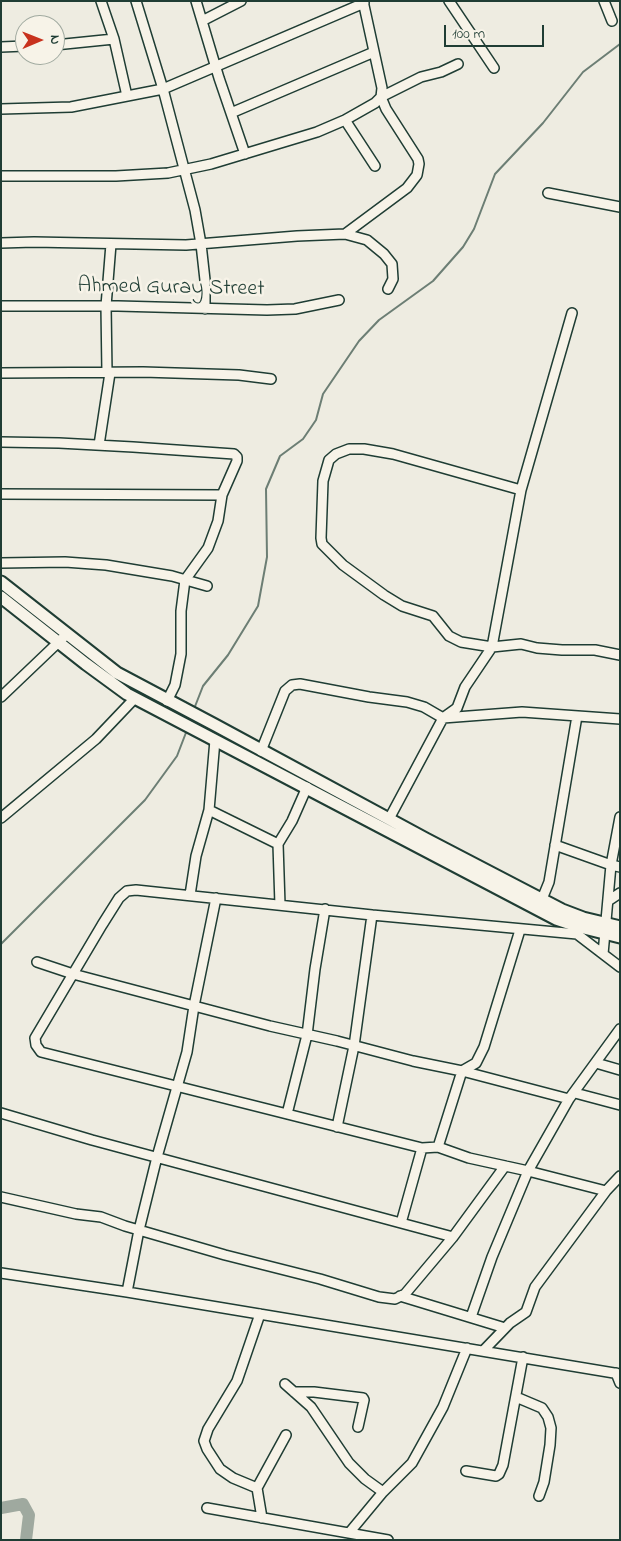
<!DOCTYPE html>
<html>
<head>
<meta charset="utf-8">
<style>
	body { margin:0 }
	#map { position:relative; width:621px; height:1541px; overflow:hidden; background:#eeece1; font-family:"Indie Flower",sans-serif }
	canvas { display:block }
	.frame { position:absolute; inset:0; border:2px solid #1f3d34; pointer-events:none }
	.north { position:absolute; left:15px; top:15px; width:50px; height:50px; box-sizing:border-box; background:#f7f3e8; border:1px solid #a1aaa0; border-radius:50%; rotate:89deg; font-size:14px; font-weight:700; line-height:20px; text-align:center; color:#1f3d34 }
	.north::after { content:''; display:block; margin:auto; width:18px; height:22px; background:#c8321e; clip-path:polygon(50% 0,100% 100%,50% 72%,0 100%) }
	.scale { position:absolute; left:444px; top:25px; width:100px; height:22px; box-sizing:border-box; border:2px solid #1f3d34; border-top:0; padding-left:6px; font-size:15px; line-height:18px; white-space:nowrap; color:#1f3d34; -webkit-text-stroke:4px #f7f3e8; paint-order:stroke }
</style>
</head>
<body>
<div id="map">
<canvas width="621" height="1541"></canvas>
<div class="frame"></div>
<div class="north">N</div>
<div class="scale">100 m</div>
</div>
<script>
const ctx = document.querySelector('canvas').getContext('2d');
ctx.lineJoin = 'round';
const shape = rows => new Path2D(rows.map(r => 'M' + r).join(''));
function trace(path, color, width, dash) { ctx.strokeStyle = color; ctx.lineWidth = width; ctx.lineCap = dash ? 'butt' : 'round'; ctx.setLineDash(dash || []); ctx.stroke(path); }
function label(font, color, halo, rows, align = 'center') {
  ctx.font = font + ' "Indie Flower",sans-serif'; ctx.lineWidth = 5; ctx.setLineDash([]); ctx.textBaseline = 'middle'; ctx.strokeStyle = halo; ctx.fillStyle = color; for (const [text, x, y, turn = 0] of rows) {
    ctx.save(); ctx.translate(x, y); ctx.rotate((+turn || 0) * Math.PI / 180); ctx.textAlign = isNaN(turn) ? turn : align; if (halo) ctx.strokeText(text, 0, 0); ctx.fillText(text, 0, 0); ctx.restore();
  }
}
const stream = shape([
	[194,709,203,686,228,655,258,606,267,557,266,489,280,456,303,439,316,420,323,394,359,341,379,320,433,281,463,247,474,229,495,174,543,123,583,72,620,44],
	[1,944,145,800,177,756,187,730]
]);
const river = shape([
	[1,1508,23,1504,29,1515,26,1540]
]);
const minor = shape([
	[101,1,114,39,127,96],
	[136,1,163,89,195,210,201,244,205,280,205,309],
	[196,1,219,78,245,154],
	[449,1,494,68],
	[604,1,612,21],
	[202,21,241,1],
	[55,45,114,39],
	[1,47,25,46],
	[1,109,71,107,163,89,364,3],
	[231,113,374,52],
	[345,120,375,166],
	[1,176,116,176,168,173,211,164,317,132,345,120,375,103,381,97,421,77,441,72,458,64],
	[548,193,620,207],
	[345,234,407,188,417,175,419,164,418,159,386,109,381,97,382,88,363,1],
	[1,243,34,242,186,245,297,236,345,234,367,240,384,254,392,264,393,279,388,289],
	[1,306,118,306,267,310,295,309,339,300],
	[1,373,143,372,239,375,271,379],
	[107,373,106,306,111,244],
	[1,442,59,443,133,447,234,454,237,457,237,461,222,495,218,521,208,548,185,580,181,611,181,654,175,685,167,701],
	[99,445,110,373],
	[521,490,393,454,364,449,349,449,336,454,329,460,323,481,321,538,322,544,343,565,384,595,402,606,433,616,449,636,461,642,492,647,521,644,537,648,562,650,595,650,620,655],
	[1,494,222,495],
	[1,563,65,562,106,565,172,576,207,586],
	[1,697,67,634],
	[261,751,285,691,292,685,300,684,369,697,407,702,424,707,443,718,522,712,620,719],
	[209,810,278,844,280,905],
	[620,817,611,865,603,954,620,967],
	[1,818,96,739,135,698],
	[389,819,443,718,457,708,465,687,492,647,521,490,572,313],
	[278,844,292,821,307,787],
	[555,845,611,865,620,867],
	[190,895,196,856,209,810,215,740],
	[608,901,620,893],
	[540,904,549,882,577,716],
	[573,931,603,954],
	[37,962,73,974,270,1026,337,1041,413,1061,462,1071,569,1099],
	[596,1063,620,1070],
	[575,1093,620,1105],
	[1,1113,92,1140,453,1237],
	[287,1114,307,1035,315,969,325,909],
	[337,1127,354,1046,372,915],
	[438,1147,462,1071,476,1063,484,1047,520,930],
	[606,1191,620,1176],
	[1,1197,76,1214,101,1217,125,1226,225,1255,320,1279,379,1297,395,1299,405,1294,453,1237,505,1166],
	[401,1223,422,1148],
	[1,1273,127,1292,620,1374],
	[127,1292,139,1230,157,1157,187,1052,194,1006,216,898],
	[400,1296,505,1328],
	[260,1314,237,1381,208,1429,204,1441,207,1449,220,1469,233,1478,257,1488,262,1518],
	[471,1317,492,1257,528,1171,569,1099,620,1029],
	[483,1351,510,1323,526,1312,535,1287,606,1191,528,1171,469,1158,438,1147,422,1148,41,1052,36,1045,35,1038,102,925,119,898,127,891,136,890,372,915,577,934],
	[616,1373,620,1383],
	[285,1384,311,1407,349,1463,365,1479,383,1492],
	[294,1392,314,1392,363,1398,364,1400,358,1427],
	[516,1397,542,1408,548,1417,551,1428,550,1445,544,1482,539,1496],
	[466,1471,496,1476,499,1474,503,1465,523,1357],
	[257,1488,286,1435],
	[207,1508,388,1540],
	[349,1533,383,1492,412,1463,443,1407,467,1348]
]);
const major = shape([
	[1,582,117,673,215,725,426,839,562,910,583,918,620,927],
	[1,597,86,664,127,694,556,919,580,927,620,937]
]);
const streetNames = [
	["Ahmed Guray Street",171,289,1]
];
trace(stream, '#6c7e74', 2);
trace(river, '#9fa99f', 12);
trace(minor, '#1f3d34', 12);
trace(major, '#1f3d34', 15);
trace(minor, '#f7f3e8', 9);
trace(major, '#f7f3e8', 11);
label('22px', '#1f3d34', '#f7f3e8', streetNames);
</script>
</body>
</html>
